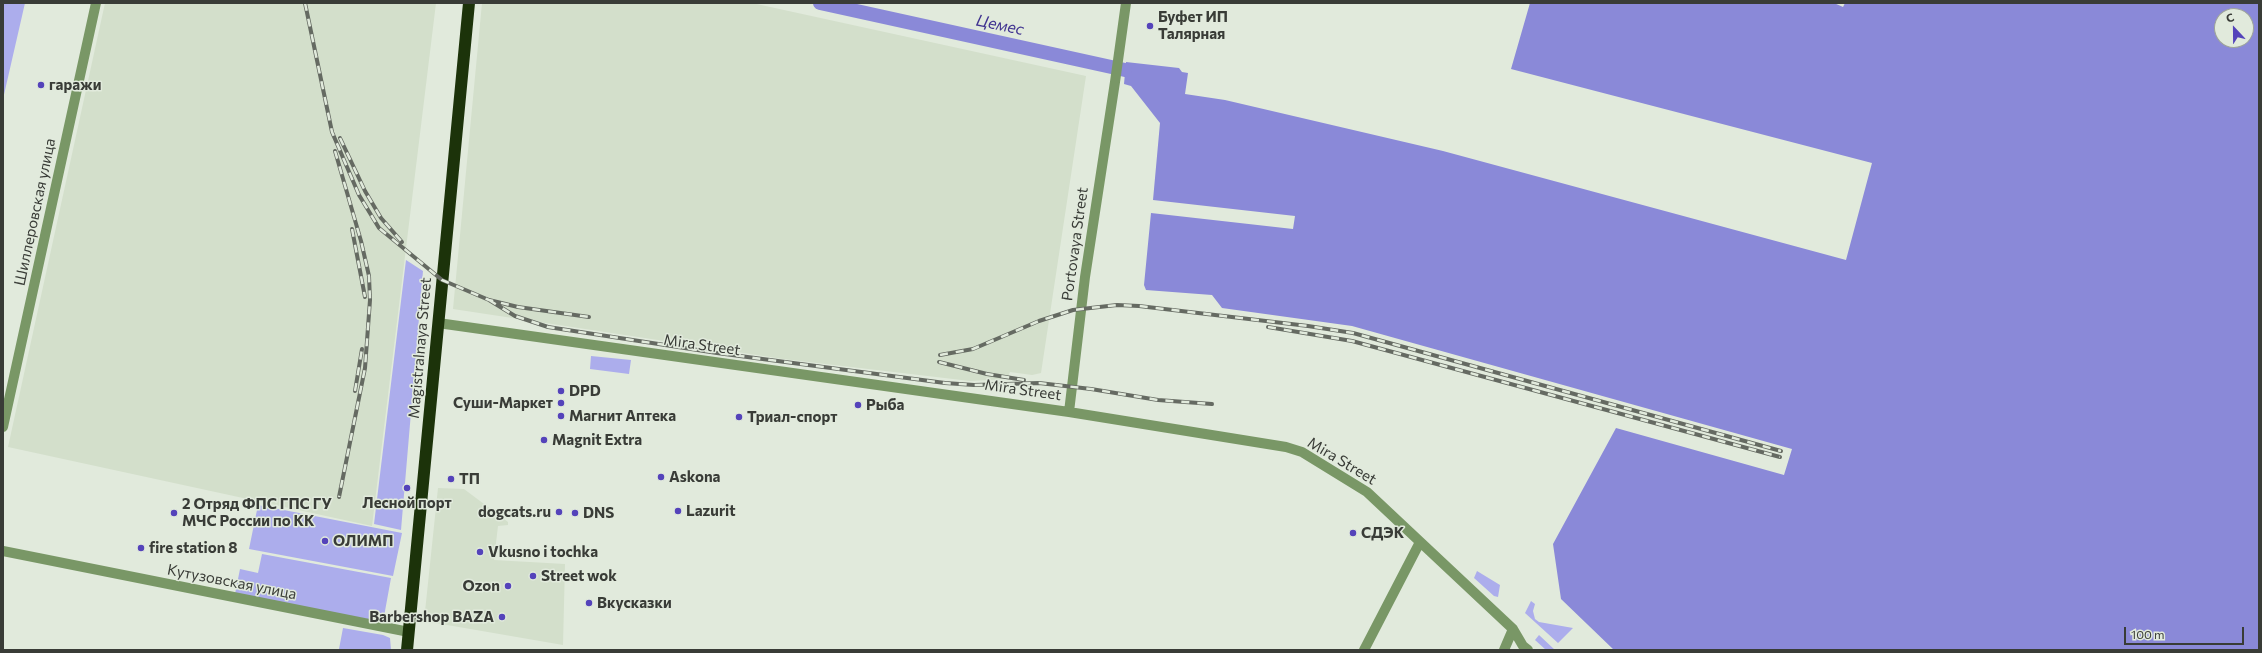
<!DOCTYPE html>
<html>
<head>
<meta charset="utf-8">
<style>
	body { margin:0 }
	#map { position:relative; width:2262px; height:653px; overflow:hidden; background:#e1eadc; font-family:Commissioner,sans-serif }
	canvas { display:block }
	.frame { position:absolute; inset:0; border:4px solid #393c37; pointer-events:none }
	.north { position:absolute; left:2214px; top:8px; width:40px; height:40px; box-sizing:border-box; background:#e1eadc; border:1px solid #9ea49a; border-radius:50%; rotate:338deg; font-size:11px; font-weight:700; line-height:16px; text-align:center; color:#393c37 }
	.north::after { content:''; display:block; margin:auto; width:14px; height:18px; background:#5443ba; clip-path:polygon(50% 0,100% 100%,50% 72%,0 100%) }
	.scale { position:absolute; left:2124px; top:627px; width:120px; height:18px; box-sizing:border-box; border:2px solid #393c37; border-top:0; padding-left:5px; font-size:12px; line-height:14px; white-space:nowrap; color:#393c37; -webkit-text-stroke:3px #e1eadc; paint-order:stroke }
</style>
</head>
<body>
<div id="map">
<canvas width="2262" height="653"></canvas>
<div class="frame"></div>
<div class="north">С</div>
<div class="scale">100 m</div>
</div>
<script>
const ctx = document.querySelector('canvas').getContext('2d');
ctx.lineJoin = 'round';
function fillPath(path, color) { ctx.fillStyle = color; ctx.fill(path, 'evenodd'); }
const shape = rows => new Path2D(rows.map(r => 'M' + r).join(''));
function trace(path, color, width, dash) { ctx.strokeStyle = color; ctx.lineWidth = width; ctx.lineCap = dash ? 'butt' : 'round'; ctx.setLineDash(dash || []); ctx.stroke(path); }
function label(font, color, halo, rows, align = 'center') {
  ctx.font = font + ' Commissioner,sans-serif'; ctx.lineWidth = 3; ctx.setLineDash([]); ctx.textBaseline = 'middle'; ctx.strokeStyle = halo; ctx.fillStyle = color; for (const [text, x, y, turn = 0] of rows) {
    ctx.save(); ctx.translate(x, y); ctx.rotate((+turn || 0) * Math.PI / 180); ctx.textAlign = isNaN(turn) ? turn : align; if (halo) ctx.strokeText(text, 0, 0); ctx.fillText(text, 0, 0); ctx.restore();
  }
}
const built = shape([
	[105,3,436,3,372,526,8,447],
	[482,3,752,3,1086,76,1041,373,1032,375,1010,372,1007,379,970,381,783,359,453,309],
	[438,488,464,489,508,522,508,525,498,526,494,560,565,564,563,645,424,621]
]);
const green = shape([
	[3,3,25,3,3,99],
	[406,260,423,271,401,530,374,524],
	[591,356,631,360,629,374,590,369],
	[258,505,402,533,393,576,249,549],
	[262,554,391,578,383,622,235,594,240,569,258,573],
	[1477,571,1500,585,1498,597,1494,596,1474,578],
	[1531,601,1535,604,1533,611,1535,619,1539,622,1573,628,1558,643,1525,613],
	[343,628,383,635,390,638,391,650,339,649],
	[1539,635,1555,650,1546,650,1535,640]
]);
const water = shape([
	[1530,3,1834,3,1843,7,1845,3,2259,3,2259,650,1614,650,1561,599,1553,544,1616,428,1784,475,1792,449,1352,326,1222,308,1212,295,1146,290,1144,285,1151,213,1293,229,1295,216,1153,200,1160,123,1131,86,1124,84,1126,62,1179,68,1182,72,1188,73,1185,94,1225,100,1443,151,1846,260,1872,163,1511,69],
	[2222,16,2246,16,2246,40,2222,40]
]);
const river = shape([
	[820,3,1125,70]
]);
const minor = shape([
	[438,323,1069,412,1286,447,1302,452,1367,492,1513,629,1523,646,1528,650],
	[1069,412,1085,277,1115,82,1126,3],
	[3,427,96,3],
	[3,551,409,632],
	[1364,650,1420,542],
	[1504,650,1513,629]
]);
const highway = shape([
	[407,650,469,3]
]);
const rail = shape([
	[305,3,332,132,359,195,379,228,442,280,489,300,518,307,589,317],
	[340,138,365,191,381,218,402,242],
	[335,151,361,241,369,276,370,300,365,368,339,497],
	[352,229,365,297],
	[489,300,515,316,548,327,717,353,945,383,974,385,1039,383,1091,389,1158,400,1212,404],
	[1268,327,1352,341,1780,457],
	[940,355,973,349,1039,321,1073,310,1117,305,1139,306,1308,326,1353,333,1781,451],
	[939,362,987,374,1024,380],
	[355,391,362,349]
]);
const markers = [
	[1150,26,4,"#5443ba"],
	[41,85,4,"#5443ba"],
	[561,391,4,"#5443ba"],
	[561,403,4,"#5443ba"],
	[858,405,4,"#5443ba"],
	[561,416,4,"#5443ba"],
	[739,417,4,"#5443ba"],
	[544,440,4,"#5443ba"],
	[661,477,4,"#5443ba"],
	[451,479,4,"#5443ba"],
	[407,488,4,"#5443ba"],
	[678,511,4,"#5443ba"],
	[559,512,4,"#5443ba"],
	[174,513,4,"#5443ba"],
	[575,513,4,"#5443ba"],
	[1353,533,4,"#5443ba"],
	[325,541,4,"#5443ba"],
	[141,548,4,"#5443ba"],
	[480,552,4,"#5443ba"],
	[533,576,4,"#5443ba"],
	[508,586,4,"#5443ba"],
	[589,603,4,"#5443ba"],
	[502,617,4,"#5443ba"]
];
const poiNames = [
	["Буфет ИП",1158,17],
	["Талярная",1158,34],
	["гаражи",49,85],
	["DPD",569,391],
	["Суши-Маркет",553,403,"right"],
	["Рыба",866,405],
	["Магнит Аптека",569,416],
	["Триал-спорт",747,417],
	["Magnit Extra",552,440],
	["Askona",669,477],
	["ТП",459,479],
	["Лесной порт",407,503,"center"],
	["2 Отряд ФПС ГПС ГУ",182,504],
	["МЧС России по КК",182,521],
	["Lazurit",686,511],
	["dogcats.ru",551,512,"right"],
	["DNS",583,513],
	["СДЭК",1361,533],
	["ОЛИМП",333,541],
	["fire station 8",149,548],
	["Vkusno i tochka",488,552],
	["Street wok",541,576],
	["Ozon",500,586,"right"],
	["Вкусказки",597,603],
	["Barbershop BAZA",494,617,"right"]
];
const streetNames = [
	["Шиллеровская улица",35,212,-78],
	["Portovaya Street",1075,244,-82],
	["Mira Street",702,345,8],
	["Magistralnaya Street",420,348,-85],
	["Mira Street",1023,390,8],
	["Mira Street",1342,461,31],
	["Кутузовская улица",232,582,11]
];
const waterNames = [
	["Цемес",1000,25,12]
];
fillPath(built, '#d3dfcb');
fillPath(green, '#acadec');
fillPath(water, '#8a89d8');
trace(river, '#8a89d8', 14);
trace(minor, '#799766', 10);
trace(highway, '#1c330a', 12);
trace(rail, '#656a62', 4);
trace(rail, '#e1eadc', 2.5, [8]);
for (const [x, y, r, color] of markers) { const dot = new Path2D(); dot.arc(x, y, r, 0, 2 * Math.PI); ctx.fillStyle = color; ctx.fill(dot); trace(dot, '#e1eadc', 1.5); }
label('bold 15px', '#393c37', '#e1eadc', poiNames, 'left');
label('15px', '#393c37', '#e1eadc', streetNames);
label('italic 16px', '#403390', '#e1eadc', waterNames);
</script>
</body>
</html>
